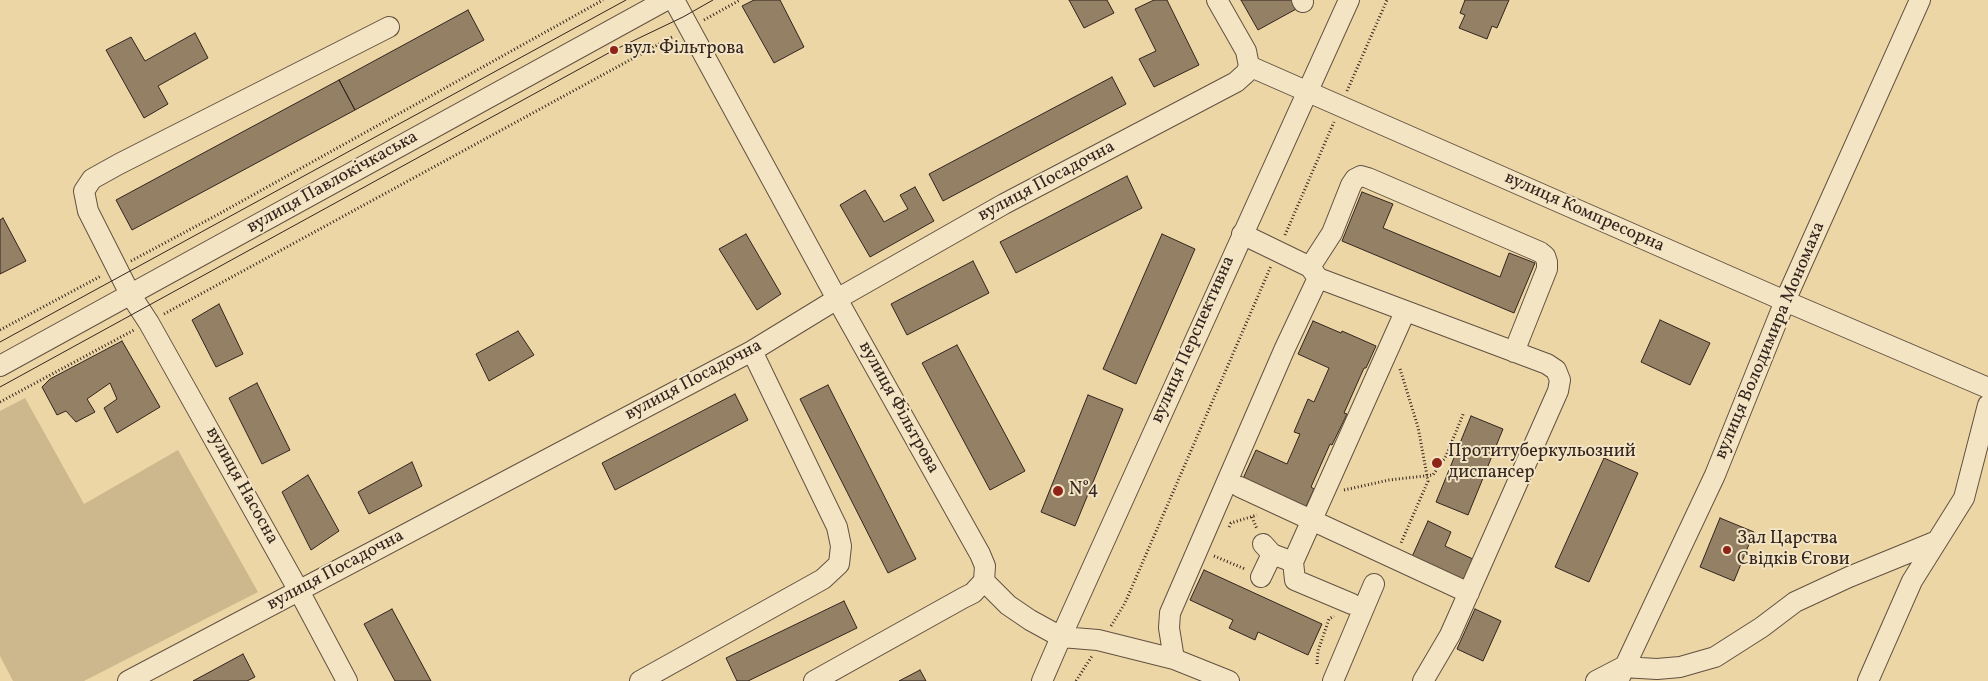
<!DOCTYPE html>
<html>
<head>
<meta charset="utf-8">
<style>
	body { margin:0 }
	canvas { display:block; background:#edd6a5 }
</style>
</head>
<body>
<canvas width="1988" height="681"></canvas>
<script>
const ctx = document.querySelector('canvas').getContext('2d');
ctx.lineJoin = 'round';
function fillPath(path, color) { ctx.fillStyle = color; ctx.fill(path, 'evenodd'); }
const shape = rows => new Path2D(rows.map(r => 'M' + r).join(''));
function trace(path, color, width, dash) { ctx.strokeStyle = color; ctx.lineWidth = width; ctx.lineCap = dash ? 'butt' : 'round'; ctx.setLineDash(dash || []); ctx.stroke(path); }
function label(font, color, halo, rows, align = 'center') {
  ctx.font = font + ' Vollkorn,serif'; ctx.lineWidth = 4; ctx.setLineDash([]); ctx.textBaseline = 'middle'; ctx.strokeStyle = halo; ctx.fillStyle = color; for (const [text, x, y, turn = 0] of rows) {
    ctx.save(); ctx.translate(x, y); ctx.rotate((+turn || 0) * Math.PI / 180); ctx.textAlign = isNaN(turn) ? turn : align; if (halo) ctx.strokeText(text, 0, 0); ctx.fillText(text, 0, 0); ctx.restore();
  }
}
const green = shape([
	[25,398,84,504,178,450,258,592,84,681,13,681,0,656,0,411]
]);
const building = shape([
	[754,0,780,0,804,47,774,63,742,6,754,0],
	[1069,0,1107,0,1114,13,1084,28,1069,0],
	[1154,0,1167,0,1199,65,1154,87,1139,59,1156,51,1135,9,1154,0],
	[1241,0,1294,0,1298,8,1258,30,1241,0],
	[1465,0,1509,0,1497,28,1492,26,1487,39,1459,28,1465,15,1460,13,1465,0],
	[468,10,484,40,355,110,339,80,468,10],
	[195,33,208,58,158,86,168,104,144,118,106,50,131,37,145,61,195,33],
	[1112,77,1126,104,943,201,929,174,1112,77],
	[339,80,355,110,132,230,116,200,339,80],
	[1127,176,1142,208,1016,273,1000,242,1127,176],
	[915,187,934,221,870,257,840,205,865,190,884,222,908,209,900,195,915,187],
	[1362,192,1393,204,1383,228,1500,277,1509,253,1535,263,1514,313,1342,241,1362,192],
	[3,218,26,261,0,274,0,220,3,218],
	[746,234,781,294,757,310,719,249,746,234],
	[1162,234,1195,249,1136,384,1103,369,1162,234],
	[973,261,989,293,907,335,891,304,973,261],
	[219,304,243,354,216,367,192,320,219,304],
	[1660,320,1710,343,1690,385,1641,362,1660,320],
	[1313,321,1341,333,1342,331,1376,346,1366,368,1364,368,1344,413,1347,414,1332,445,1330,444,1311,487,1314,489,1304,511,1241,483,1256,450,1287,464,1300,434,1294,432,1308,399,1314,402,1329,368,1298,354,1313,321],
	[518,331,534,355,489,381,476,354,518,331],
	[122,341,160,407,117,433,104,408,117,399,110,383,87,399,95,412,76,422,66,411,57,415,42,387,50,379,122,341],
	[957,345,1025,471,990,490,922,363,957,345],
	[257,383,290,450,262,464,229,398,257,383],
	[828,385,916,559,888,573,800,399,828,385],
	[735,394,748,420,615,490,602,463,735,394],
	[1088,395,1123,409,1075,526,1041,512,1088,395],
	[1471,416,1503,429,1468,515,1436,502,1471,416],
	[1604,458,1638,473,1589,582,1555,567,1604,458],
	[412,462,422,486,369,514,358,492,412,462],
	[308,475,339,531,311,550,282,492,308,475],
	[1720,518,1754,532,1734,581,1700,567,1720,518],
	[1428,521,1451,532,1445,546,1475,560,1463,584,1411,559,1428,521],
	[1204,570,1322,624,1308,655,1258,632,1255,640,1229,628,1233,620,1190,600,1204,570],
	[844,601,857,628,748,681,737,681,726,658,844,601],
	[392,609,431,681,395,681,364,624,392,609],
	[1475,609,1501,621,1483,661,1457,649,1475,609],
	[243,654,255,677,247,681,193,681,243,654],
	[920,670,926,681,899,681,920,670]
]);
const path = shape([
	[704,20,740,0],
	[1347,91,1387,0],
	[1285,235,1334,122],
	[131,261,217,215,603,0],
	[164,314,674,36],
	[0,330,101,276],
	[1400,369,1418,427,1428,481,1401,543],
	[0,402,134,330],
	[1344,490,1389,480,1433,475,1446,456,1464,412],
	[1252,517,1257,529],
	[1229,527,1231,523,1257,515],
	[1214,556,1245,569],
	[1111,626,1125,603,1271,266],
	[1317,664,1318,651,1329,619,1334,616],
	[1076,681,1092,656]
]);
const minor = shape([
	[674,0,837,299,980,554,985,566,984,581,1008,605,1030,620,1061,637,1098,640,1174,659,1229,681],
	[1217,0,1246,51,1249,66,1785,301,1988,388],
	[1302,0,1303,2],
	[1310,267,1332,233,1351,185,1355,179,1361,176,1368,178,1540,252,1545,256,1547,262,1547,269,1514,352],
	[1318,278,1547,364,1556,370,1560,380,1558,391,1450,635,1423,681],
	[0,366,666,0],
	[1240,487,1469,593],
	[1263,544,1272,554,1293,562],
	[1261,577,1272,554],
	[1352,604,1295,580,1293,562,1405,312],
	[1174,659,1169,628,1170,613,1285,348,1318,278,1310,267,1242,234],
	[1623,667,1657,669,1680,667,1715,657,1762,627,1795,602,1849,577,1937,541],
	[128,681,752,351,837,299,1004,204,1236,82,1246,73,1249,66],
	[347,681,299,591,149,323,130,294,88,211,84,191,92,179,119,164,389,27],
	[640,681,823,579,839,564,841,546,837,527,752,351],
	[814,681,963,598,973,593,984,581],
	[1042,681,1061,637,1349,0],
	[1333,681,1374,584],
	[1596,681,1623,667],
	[1618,681,1715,475,1785,301,1920,0],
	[1868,681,1912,581,1964,498,1988,405]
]);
const tram = shape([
	[0,342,626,0],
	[0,387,614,50,683,17,713,0]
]);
const markers = [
	[614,50,5,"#8f2418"],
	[1437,463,6,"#8f2418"],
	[1058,491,6,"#8f2418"],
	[1727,550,5,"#8f2418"]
];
const poiNames = [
	["вул. Фільтрова",624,50],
	["Протитуберкульозний",1448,453],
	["диспансер",1448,474],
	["N°4",1069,491],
	["Зал Царства",1737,540],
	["Свідків Єгови",1737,561]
];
const streetNames = [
	["вулиця Посадочна",1047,182,-28],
	["вулиця Павлокічкаська",333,183,-29],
	["вулиця Компресорна",1584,213,24],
	["вулиця Перспективна",1194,340,-66],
	["вулиця Володимира Мономаха",1771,341,-67],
	["вулиця Посадочна",694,381,-28],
	["вулиця Фільтрова",898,408,61],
	["вулиця Насосна",241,486,61],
	["вулиця Посадочна",336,571,-28]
];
fillPath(green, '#cdb88e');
fillPath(building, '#948165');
trace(building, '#33251f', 1);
trace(minor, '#625140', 22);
trace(path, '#33251f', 3, [1, 2.5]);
trace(minor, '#f3e4c4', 20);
trace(tram, '#33251f', 1);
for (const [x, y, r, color] of markers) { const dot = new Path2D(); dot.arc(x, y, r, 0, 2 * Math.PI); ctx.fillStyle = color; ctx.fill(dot); trace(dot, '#f3e4c4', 2); }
label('18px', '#33251f', '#f3e4c4', poiNames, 'left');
label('18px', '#33251f', '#f3e4c4', streetNames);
</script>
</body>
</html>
